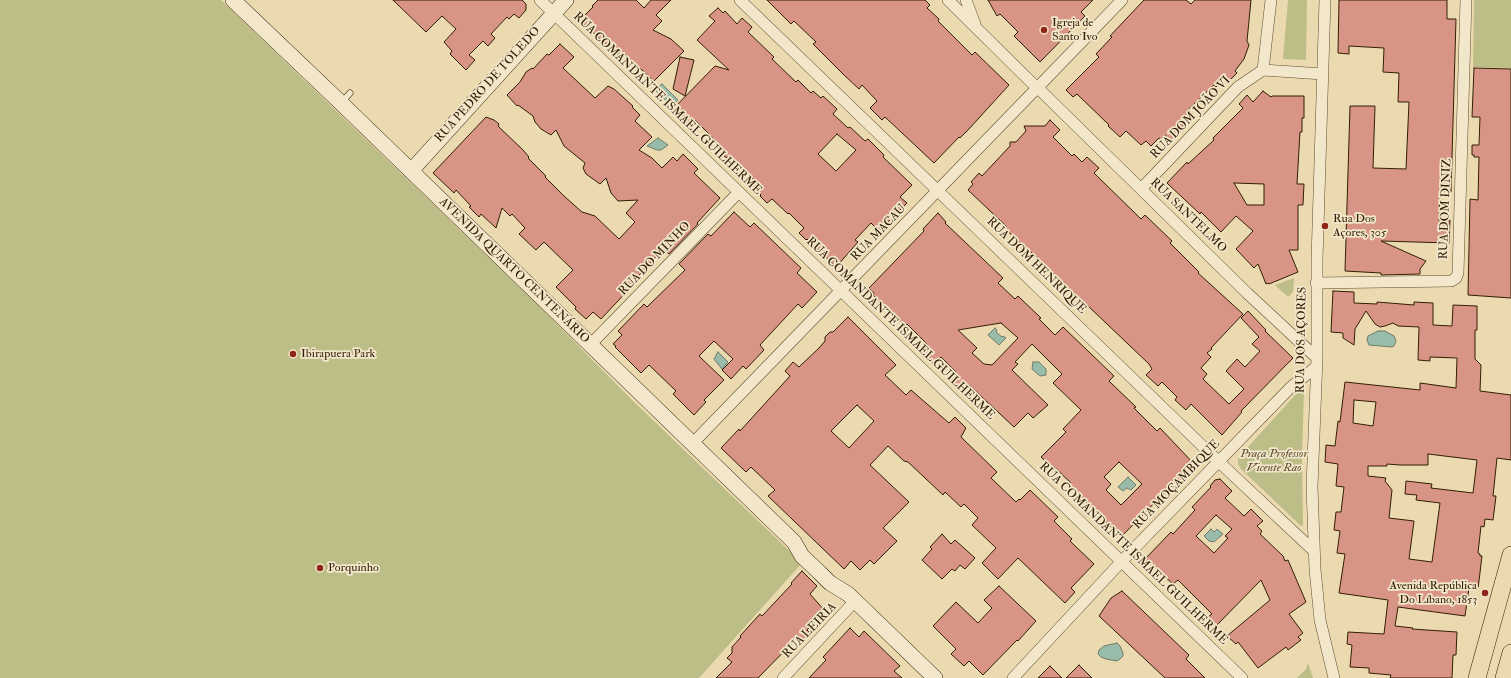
<!DOCTYPE html>
<html>
<head>
<meta charset="utf-8">
<style>
	body { margin:0 }
	canvas { display:block; background:#ebdaaf }
</style>
</head>
<body>
<canvas width="1511" height="678"></canvas>
<script>
const ctx = document.querySelector('canvas').getContext('2d');
ctx.lineJoin = 'round';
function fillPath(path, color) { ctx.fillStyle = color; ctx.fill(path, 'evenodd'); }
const shape = rows => new Path2D(rows.map(r => 'M' + r).join(''));
function trace(path, color, width, dash) { ctx.strokeStyle = color; ctx.lineWidth = width; ctx.lineCap = dash ? 'butt' : 'round'; ctx.setLineDash(dash || []); ctx.stroke(path); }
function label(font, color, halo, rows, align = 'center') {
  ctx.font = font + ' "IM FELL Double Pica",serif'; ctx.lineWidth = 3.5; ctx.setLineDash([]); ctx.textBaseline = 'middle'; ctx.strokeStyle = halo; ctx.fillStyle = color; for (const [text, x, y, turn = 0] of rows) {
    ctx.save(); ctx.translate(x, y); ctx.rotate((+turn || 0) * Math.PI / 180); ctx.textAlign = isNaN(turn) ? turn : align; if (halo) ctx.strokeText(text, 0, 0); ctx.fillText(text, 0, 0); ctx.restore();
  }
}
const green = shape([
	[0,0,221,0,540,307,634,402,802,563,699,678,0,678],
	[1288,0,1307,0,1306,60,1283,59],
	[1474,0,1511,0,1511,68,1473,67],
	[1294,278,1293,292,1288,297,1275,285],
	[1300,391,1304,393,1302,458,1303,523,1303,525,1301,526,1241,469,1238,464,1238,458,1296,394],
	[1308,663,1313,678,1297,678,1306,669]
]);
const water = shape([
	[662,84,678,100,672,106,655,90,662,84],
	[658,138,668,145,661,150,657,150,647,146,658,138],
	[995,328,997,330,996,332,1002,337,1003,336,1006,338,999,345,988,335,995,328],
	[1378,331,1385,331,1394,336,1396,341,1394,346,1392,347,1369,345,1367,340,1368,336,1378,331],
	[718,352,728,362,722,369,714,359,718,352],
	[1033,362,1039,362,1046,369,1046,375,1040,376,1032,369,1033,362],
	[1128,477,1136,485,1131,490,1127,488,1123,491,1118,487,1128,477],
	[1211,529,1214,532,1217,529,1223,534,1214,542,1209,541,1204,536,1211,529],
	[1117,643,1120,646,1123,653,1123,656,1120,659,1117,661,1106,659,1101,657,1098,654,1099,650,1104,646,1117,643]
]);
const building = shape([
	[393,0,522,0,526,4,526,10,519,18,514,14,509,19,507,17,491,34,495,38,488,46,483,41,469,55,475,60,466,70,450,54,452,51,444,42,456,29,442,16,426,32,393,0],
	[598,0,636,0,644,8,651,0,671,0,656,15,662,21,653,30,671,39,684,51,654,81,621,51,617,55,580,20,593,7,592,6,598,0],
	[767,0,925,0,930,5,927,8,939,19,938,21,972,55,975,52,1009,85,968,130,960,138,959,137,934,163,885,117,882,120,870,108,877,101,862,85,859,89,844,75,813,44,816,42,794,21,791,24,767,0],
	[988,0,1093,0,1081,12,1085,16,1040,62,1014,36,1018,32,1000,14,997,16,988,0],
	[1144,0,1186,0,1191,4,1195,0,1251,0,1247,41,1249,45,1244,59,1235,71,1237,73,1228,82,1224,78,1216,87,1214,85,1187,111,1192,115,1182,125,1185,127,1171,141,1165,135,1161,139,1159,138,1151,146,1146,141,1141,145,1126,131,1120,137,1108,126,1109,125,1077,94,1073,97,1066,90,1099,57,1096,54,1112,37,1110,36,1144,0],
	[1339,0,1447,0,1447,19,1456,19,1451,192,1440,191,1439,220,1450,220,1449,243,1381,241,1426,261,1420,269,1420,274,1381,275,1381,273,1345,271,1350,106,1375,106,1373,168,1406,169,1409,102,1398,102,1399,73,1383,72,1384,48,1349,46,1349,54,1338,53,1339,0],
	[718,8,723,13,725,11,737,24,742,18,752,27,748,32,774,57,772,59,796,82,798,80,811,93,813,91,821,98,823,96,837,109,833,114,848,128,850,127,865,141,868,139,884,155,883,157,912,185,900,197,907,203,879,231,871,223,855,240,858,242,837,266,834,263,833,264,807,239,806,240,799,233,804,228,789,213,788,214,772,199,767,203,760,196,761,195,749,183,753,178,734,159,732,161,724,156,717,148,720,145,695,120,688,127,671,111,715,66,729,70,697,40,715,21,709,16,718,8],
	[837,134,856,150,836,171,818,154,837,134],
	[560,44,574,57,563,68,595,98,608,86,614,89,633,106,632,107,640,115,635,121,652,137,639,150,652,158,662,168,673,157,677,161,683,154,698,169,694,173,720,198,697,223,698,224,669,254,663,249,632,283,633,285,601,319,593,312,586,319,575,309,576,307,556,287,573,270,544,242,536,250,519,234,525,228,512,214,510,216,502,208,496,228,481,214,479,217,469,207,471,206,456,190,454,193,433,173,486,117,494,120,499,124,498,126,523,150,529,157,528,158,546,176,545,177,564,196,582,212,595,216,619,239,635,222,626,213,638,200,618,201,611,193,606,178,600,184,586,174,583,168,585,163,564,146,556,130,551,135,541,129,535,122,533,116,518,105,517,106,507,95,520,82,526,72,532,68,533,69,547,54,549,55,560,44],
	[680,57,694,60,685,96,673,89,680,57],
	[1474,68,1511,69,1511,298,1468,295,1470,199,1478,200,1479,157,1474,157,1474,155,1472,155,1472,145,1479,145,1480,117,1472,117,1474,68],
	[1263,91,1271,97,1272,96,1304,96,1304,118,1302,118,1302,132,1300,132,1297,184,1304,184,1303,205,1298,205,1298,250,1289,250,1298,272,1269,284,1268,283,1266,284,1258,264,1254,268,1236,249,1253,231,1236,216,1221,232,1201,212,1200,214,1167,183,1187,162,1188,164,1214,140,1213,138,1243,108,1239,104,1247,95,1253,102,1263,91],
	[1234,183,1264,184,1264,205,1247,205,1234,183],
	[1050,120,1060,130,1053,137,1072,156,1074,154,1082,162,1087,157,1099,168,1094,173,1141,219,1145,215,1172,241,1170,243,1199,272,1198,273,1243,314,1211,348,1212,349,1207,353,1211,357,1201,368,1207,374,1203,379,1229,404,1244,389,1226,371,1237,359,1245,367,1260,351,1252,344,1259,337,1241,318,1248,311,1266,330,1265,331,1293,358,1241,411,1242,412,1222,435,1191,404,1186,410,1175,400,1177,397,1162,382,1158,386,1146,375,1152,369,1149,364,1086,304,1085,305,1042,262,1005,229,1007,227,968,190,973,184,971,182,979,173,982,176,1010,146,1010,142,1016,142,1026,131,1024,126,1045,126,1050,120],
	[734,212,750,227,754,223,801,268,797,273,817,292,802,308,798,304,760,345,764,350,746,369,743,366,731,379,722,370,733,359,714,341,699,356,724,380,704,400,706,402,694,415,673,394,676,391,649,365,641,373,615,347,616,346,613,344,622,335,618,331,644,304,647,307,685,270,679,264,708,234,711,236,734,212],
	[938,213,946,222,945,223,1003,278,998,283,1015,299,1018,296,1041,318,1039,319,1055,335,1063,327,1114,376,1109,381,1136,407,1134,408,1157,431,1160,428,1195,465,1174,487,1173,485,1170,487,1121,537,1069,485,1071,483,1053,466,1052,467,1041,457,1066,432,1063,429,1081,410,1053,383,1062,374,1032,344,1015,362,1018,364,1012,370,1048,405,1033,418,1028,413,1014,427,969,385,963,392,949,379,956,372,941,357,934,364,921,352,928,345,907,324,905,326,890,312,873,295,874,293,869,288,924,231,923,229,938,213],
	[1001,323,1018,338,992,365,984,364,972,353,977,348,958,330,1001,323],
	[1119,462,1142,484,1121,505,1106,490,1111,484,1104,477,1119,462],
	[1333,291,1354,292,1354,303,1377,304,1377,302,1414,305,1414,302,1433,303,1433,325,1452,326,1453,305,1477,306,1477,330,1475,330,1475,359,1481,365,1480,391,1511,395,1511,460,1497,458,1493,496,1496,496,1493,520,1485,519,1484,527,1481,526,1478,553,1480,554,1480,556,1482,556,1478,589,1469,588,1465,616,1398,607,1395,626,1413,628,1412,629,1457,632,1456,655,1453,655,1452,678,1390,678,1391,675,1369,673,1369,668,1350,667,1352,645,1347,644,1348,632,1384,634,1388,600,1339,593,1345,554,1337,553,1340,531,1334,530,1336,512,1341,512,1344,487,1336,486,1338,464,1325,462,1326,445,1335,446,1338,421,1340,422,1345,382,1420,390,1420,383,1456,388,1457,358,1430,357,1430,361,1418,360,1419,327,1398,326,1393,323,1385,326,1380,327,1375,324,1366,311,1355,329,1354,345,1343,338,1343,333,1331,332,1333,291],
	[1354,400,1376,402,1373,426,1353,423,1354,400],
	[1428,454,1477,460,1473,493,1431,488,1432,484,1406,481,1405,494,1417,495,1416,500,1440,503,1432,562,1409,559,1414,521,1389,518,1392,490,1385,481,1386,478,1368,476,1368,466,1387,466,1387,464,1400,465,1428,465,1428,454],
	[848,317,896,365,885,375,906,395,911,390,949,423,955,417,966,428,961,437,997,472,991,478,1016,502,1019,499,1020,500,1030,490,1058,517,1054,521,1072,539,1070,541,1094,564,1071,588,1075,592,1065,603,1018,558,998,579,982,563,996,548,972,525,978,518,964,504,961,507,945,492,943,495,908,462,904,461,888,446,870,465,909,502,883,528,897,541,874,564,870,560,860,570,851,561,844,569,768,496,775,490,751,467,746,472,721,448,739,429,740,431,790,376,785,371,793,362,799,367,819,348,825,341,825,337,830,332,833,332,848,317],
	[857,405,874,421,849,448,831,431,857,405],
	[1220,479,1232,491,1225,498,1244,516,1251,509,1263,521,1257,526,1262,531,1260,534,1283,556,1285,561,1288,560,1306,602,1289,614,1303,633,1298,637,1301,640,1288,650,1286,647,1258,668,1238,642,1236,644,1227,636,1270,600,1261,580,1216,626,1208,617,1212,614,1178,580,1173,584,1145,559,1171,532,1173,534,1195,510,1192,507,1211,487,1210,486,1215,480,1220,479],
	[1216,515,1232,529,1225,536,1228,538,1214,553,1196,536,1216,515],
	[942,534,951,544,955,540,975,558,965,569,960,565,955,571,952,569,942,579,922,560,932,549,930,547,942,534],
	[802,571,817,586,810,594,825,611,807,630,810,633,803,640,799,636,758,678,716,678,732,662,727,658,732,653,732,647,741,637,740,636,760,614,762,616,792,584,791,583,802,571],
	[999,586,1036,621,1018,641,1017,640,983,675,969,661,964,666,951,654,956,649,933,626,956,602,978,623,992,608,984,600,999,586],
	[1122,591,1189,655,1186,659,1205,678,1165,678,1099,616,1111,598,1122,591],
	[850,628,859,637,864,631,900,666,894,671,902,678,809,678,826,660,823,657,850,628],
	[1079,665,1092,678,1066,678,1079,665],
	[1050,666,1062,678,1038,678,1050,666]
]);
const lane = shape([
	[341,103,350,93]
]);
const street = shape([
	[540,0,1242,678],
	[740,0,1218,461,1314,551],
	[948,0,1034,85],
	[966,0,975,24],
	[1271,0,1263,70,1323,74],
	[1325,0,1317,260,1317,358,1312,487,1315,569,1320,620,1334,678],
	[1041,84,1122,0],
	[1041,91,1247,293,1317,358],
	[1141,189,1238,87,1263,70],
	[1316,283,1451,281,1456,278,1458,273,1466,0],
	[590,345,739,192],
	[692,444,1034,91],
	[783,678,855,601],
	[1013,678,1122,561,1291,387,1316,367]
]);
const secondary = shape([
	[233,0,341,103,794,542,802,556,820,573,830,583,848,594,935,678],
	[411,171,566,0]
]);
const primary = shape([
	[1477,678,1511,555],
	[1504,678,1511,653]
]);
const markers = [
	[1044,30,4,"#8f2418"],
	[1325,226,4,"#8f2418"],
	[293,354,4,"#8f2418"],
	[320,568,4,"#8f2418"],
	[1485,593,4,"#8f2418"]
];
const poiNames = [
	["Igreja de",1052,23],
	["Santo Ivo",1052,37],
	["Rua Dos",1333,219],
	["Açores, 305",1333,233],
	["Ibirapuera Park",301,354],
	["Porquinho",328,568],
	["Avenida República",1477,586,"right"],
	["Do Líbano, 1853",1477,600,"right"]
];
const streetNames = [
	["RUA PEDRO DE TOLEDO",488,85,-48],
	["RUA COMANDANTE ISMAEL GUILHERME",667,104,44],
	["RUA DOM JOÃO VI",1191,118,-46],
	["RUA DOM DINIZ",1446,209,-88],
	["RUA SANTELMO",1188,216,44],
	["RUA MACAU",879,233,-46],
	["RUA DO MINHO",655,259,-46],
	["RUA DOM HENRIQUE",1036,266,44],
	["AVENIDA QUARTO CENTENÁRIO",514,271,44],
	["RUA COMANDANTE ISMAEL GUILHERME",900,329,44],
	["RUA DOS AÇORES",1302,340,-89],
	["RUA MOÇAMBIQUE",1177,485,-46],
	["RUA COMANDANTE ISMAEL GUILHERME",1133,554,44],
	["RUA LEIRIA",810,631,-46]
];
const parkNames = [
	["Praça Professor",1274,454],
	["Vicente Rao",1274,468]
];
fillPath(green, '#bdbe87');
fillPath(water, '#98bbaa');
trace(water, '#6f7c68', 1);
fillPath(building, '#d89585');
trace(building, '#321d05', 1);
trace(lane, '#604c30', 7);
trace(street, '#604c30', 12);
trace(secondary, '#321d05', 16);
trace(primary, '#321d05', 18);
trace(lane, '#f2e7cb', 5.5);
trace(street, '#f2e7cb', 11);
trace(secondary, '#f2e7cb', 15);
trace(primary, '#ebdaaf', 17);
for (const [x, y, r, color] of markers) { const dot = new Path2D(); dot.arc(x, y, r, 0, 2 * Math.PI); ctx.fillStyle = color; ctx.fill(dot); trace(dot, '#f2e7cb', 1.5); }
label('12px', '#321d05', '#f2e7cb', poiNames, 'left');
label('12px', '#321d05', '#f2e7cb', streetNames);
label('italic 12px', '#5c4d2c', '#f2e7cb', parkNames);
</script>
</body>
</html>
